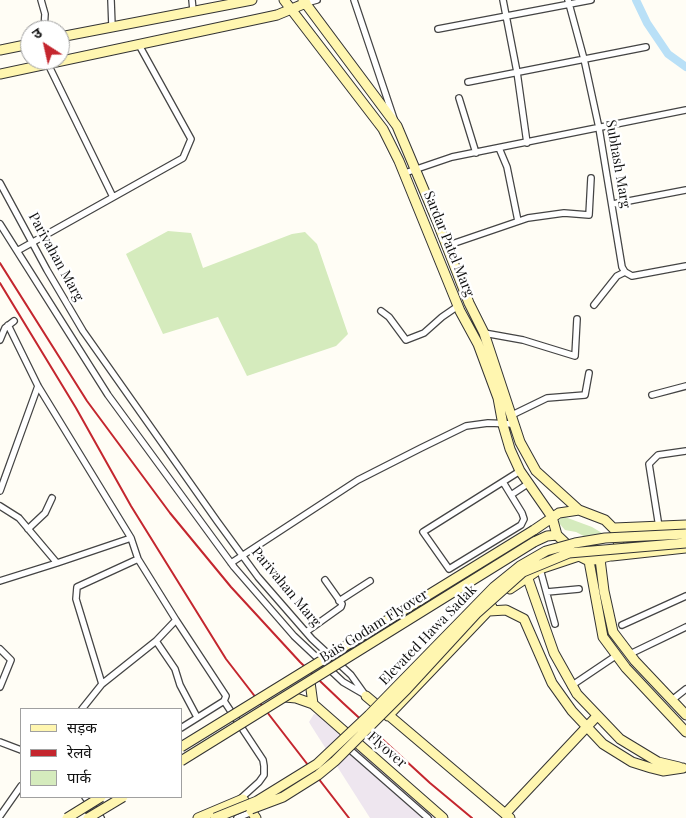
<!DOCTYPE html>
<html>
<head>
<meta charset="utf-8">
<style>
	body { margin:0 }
	#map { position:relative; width:686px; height:818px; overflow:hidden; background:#fffdf5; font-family:"Playfair Display","Noto Sans Devanagari",serif }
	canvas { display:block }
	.legend { position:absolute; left:20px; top:708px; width:162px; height:90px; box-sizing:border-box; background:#fff; border:1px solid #a0a0a0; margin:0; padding:6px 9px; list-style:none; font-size:15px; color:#111 }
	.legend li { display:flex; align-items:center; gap:10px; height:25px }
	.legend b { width:25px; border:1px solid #a0a0a0 }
	.north { position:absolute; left:20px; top:20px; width:50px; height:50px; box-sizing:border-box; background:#fff; border:1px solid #a0a0a0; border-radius:50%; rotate:325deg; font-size:14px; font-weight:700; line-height:20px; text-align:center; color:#111 }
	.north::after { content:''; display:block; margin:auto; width:18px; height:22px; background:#c4262e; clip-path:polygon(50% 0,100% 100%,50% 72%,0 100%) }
</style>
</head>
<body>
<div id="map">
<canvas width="686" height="818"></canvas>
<ul class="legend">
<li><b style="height:6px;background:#fff6b0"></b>सड़क</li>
<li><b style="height:6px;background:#c4262e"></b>रेलवे</li>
<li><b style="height:14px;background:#d5ebbd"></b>पार्क</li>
</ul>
<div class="north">उ</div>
</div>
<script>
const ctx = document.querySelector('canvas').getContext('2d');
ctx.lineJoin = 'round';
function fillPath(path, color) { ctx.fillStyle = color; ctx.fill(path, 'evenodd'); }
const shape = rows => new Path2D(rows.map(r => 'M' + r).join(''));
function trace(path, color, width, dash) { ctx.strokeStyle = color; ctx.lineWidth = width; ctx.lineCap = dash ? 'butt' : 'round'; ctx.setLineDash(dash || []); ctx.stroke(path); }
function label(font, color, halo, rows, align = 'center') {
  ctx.font = font + ' "Playfair Display",serif'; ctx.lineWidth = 5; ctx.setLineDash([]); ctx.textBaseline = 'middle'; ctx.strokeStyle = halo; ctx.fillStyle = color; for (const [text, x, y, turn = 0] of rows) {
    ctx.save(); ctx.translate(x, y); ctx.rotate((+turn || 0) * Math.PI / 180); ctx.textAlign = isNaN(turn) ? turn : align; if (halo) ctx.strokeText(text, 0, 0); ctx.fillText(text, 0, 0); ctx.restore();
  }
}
const industrial = shape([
	[314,714,319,715,436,818,370,818,312,727,309,722]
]);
const green = shape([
	[168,231,191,233,203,268,292,234,305,232,317,244,348,334,336,346,247,376,218,317,163,334,126,254],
	[565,517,592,527,607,536,606,542,597,543,576,532,565,530,558,522,561,518]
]);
const canal = shape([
	[636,0,647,23,668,54,686,67]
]);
const street = shape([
	[41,0,45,14,44,30],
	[111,0,112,26],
	[192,0,193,10],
	[354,0,394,119],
	[503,0,517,72,527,143],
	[568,0,584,59,599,128,622,267,625,272,632,276,686,266],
	[306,3,317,0],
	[438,29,591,0],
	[47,62,113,197],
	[468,82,646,47],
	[459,98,476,153],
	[499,148,507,167,518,221],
	[405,173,452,157,686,110],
	[0,183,47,270,83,331,217,521,258,577,312,639,351,675,366,696],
	[613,204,686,190],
	[0,224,108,395,234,567,294,636,343,682,362,693],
	[446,246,528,218,564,213,589,215,591,178],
	[17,251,183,158,191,139,139,45],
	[594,305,617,276,625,272],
	[381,311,389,317,406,340,424,333,442,317,458,306],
	[8,325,38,386,131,538,57,563],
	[484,333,523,340,575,356,577,319],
	[0,340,5,328,14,321],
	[652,395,686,386],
	[512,415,547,398,585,395,589,373],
	[503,482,522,513,524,519,521,525,449,569,423,532,520,471],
	[0,491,38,386],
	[511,495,529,483],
	[0,506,19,518,57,563,0,581],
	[659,527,649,464,658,455,686,451],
	[28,529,45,513,52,498],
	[231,563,358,480,421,448,466,426,488,423,513,424],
	[540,569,555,624],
	[547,592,579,589],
	[339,601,370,581],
	[176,620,226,696,224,701,181,728],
	[622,625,686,596],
	[306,632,341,607,342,604,325,580],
	[156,641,175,669,180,685,197,717],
	[0,649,11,660,0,687],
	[630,654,686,627],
	[102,684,76,599,77,587,138,559],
	[571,686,617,655],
	[672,700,686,689],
	[224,701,263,760,264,766,264,775,259,782,239,800],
	[82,709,102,684,156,641,176,620,138,559,131,538],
	[0,742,21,750],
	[348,748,428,818],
	[85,797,101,818],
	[0,816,21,786],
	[237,818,252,812]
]);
const secondary = shape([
	[284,0,383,129,399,161,460,311,478,344,498,398,503,425,510,449,520,471,552,517,557,535],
	[303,0,397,126,437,221,469,303,484,333,520,442,536,471,579,510],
	[60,37,252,0],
	[0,50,30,44],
	[0,74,277,15,306,3],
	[614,528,686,525],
	[534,542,547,536,557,535,579,556,589,561,610,556,617,551,619,541,617,532,605,520,579,510,559,513,534,530],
	[612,556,686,548],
	[600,559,604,591,613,632,635,661,686,715],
	[589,561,603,637,626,668,686,732],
	[527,576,554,653,577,694,620,739,658,762,679,767],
	[510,589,540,569,579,556],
	[489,611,506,610,524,619,552,683,572,711,603,744,632,762,651,768,663,771,683,768],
	[310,682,313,704],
	[366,696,510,818],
	[285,697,296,698,313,704,443,818],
	[388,716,492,607],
	[505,814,597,716],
	[198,818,243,799,256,818]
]);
const rail = shape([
	[0,263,87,401,170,513,231,587,300,662,343,703,430,783,472,818],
	[0,283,76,408,131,506,226,659,349,818]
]);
const secondaryBridge = shape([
	[181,747,534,530],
	[181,761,534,542],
	[251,809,283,797,318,775,335,761,407,689,476,614,523,572,569,553,686,543],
	[67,818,101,797],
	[88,818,123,797],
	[215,818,257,801,317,764,369,715,494,587,520,566,546,551,575,543,605,538,686,534]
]);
const streetNames = [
	["Subhash Marg",618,164,80],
	["Sardar Patel Marg",449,244,68],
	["Parivahan Marg",56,257,61],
	["Parivahan Marg",286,587,50],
	["Bais Godam Flyover",374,626,-32],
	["Elevated Hawa Sadak",428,635,-46],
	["Flyover",387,750,41]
];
fillPath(industrial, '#eee6ef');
fillPath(green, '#d5ebbd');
trace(canal, '#b9e0f7', 8);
trace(street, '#444', 8);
trace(secondary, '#333', 11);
trace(street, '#fff', 5.5);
trace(secondary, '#fff6b0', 9);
trace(rail, '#c4262e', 2);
trace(secondaryBridge, '#333', 11, []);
trace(secondaryBridge, '#fff6b0', 9);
label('14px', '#111', '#fff', streetNames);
</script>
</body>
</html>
